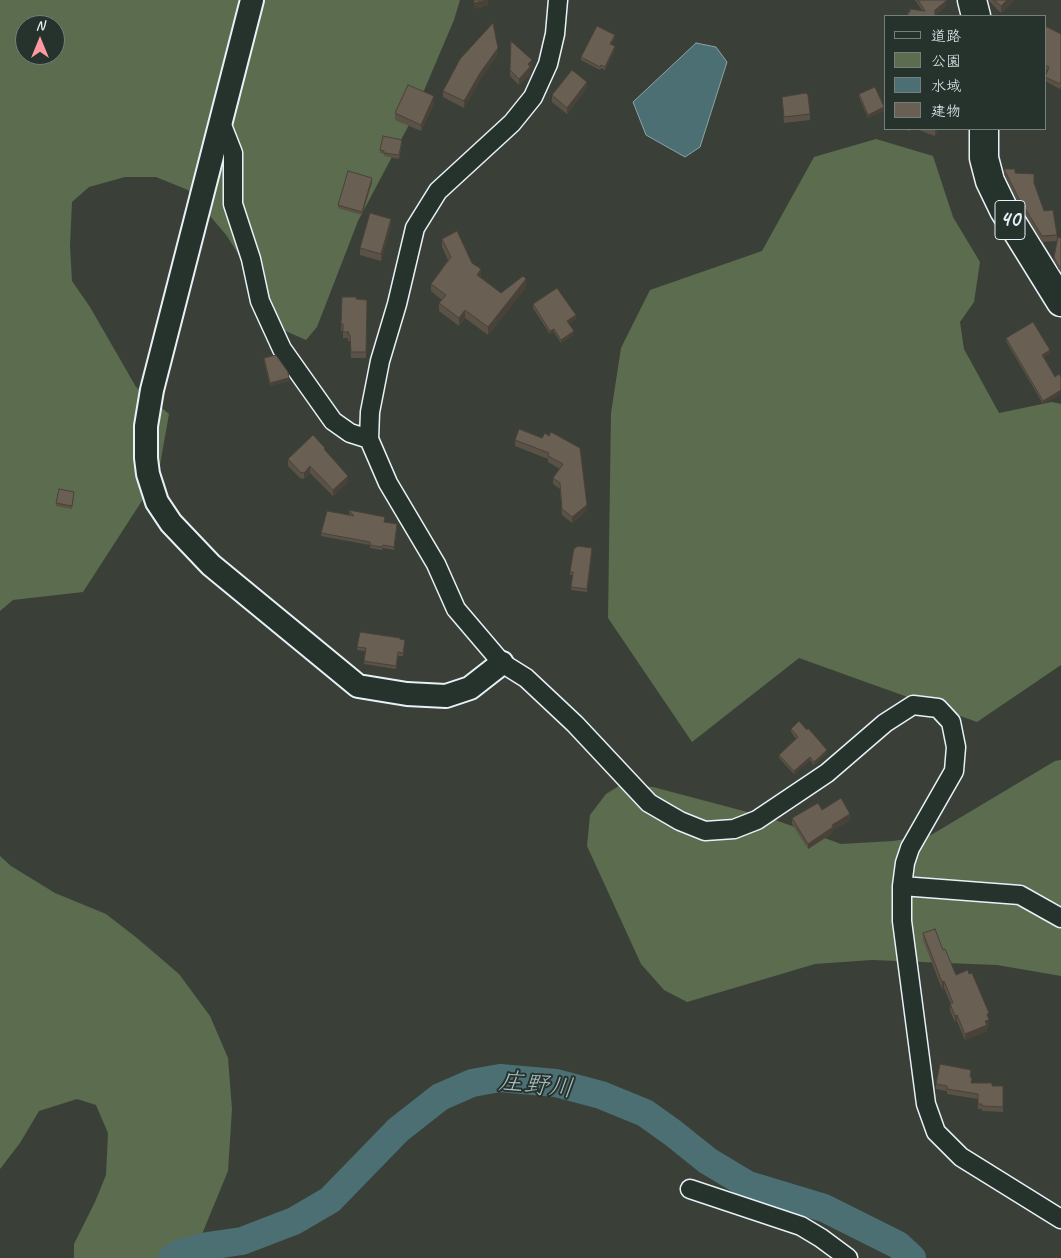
<!DOCTYPE html>
<html>
<head>
<meta charset="utf-8">
<style>
	body { margin:0 }
	#map { position:relative; width:1061px; height:1258px; overflow:hidden; background:#3a4038; font-family:Caveat,"Klee One",sans-serif }
	canvas { display:block }
	.legend { position:absolute; left:884px; top:15px; width:162px; height:115px; box-sizing:border-box; background:#26332d; border:1px solid #747f7e; margin:0; padding:6px 9px; list-style:none; font-size:15px; color:#e8f1f8 }
	.legend li { display:flex; align-items:center; gap:10px; height:25px }
	.legend b { width:25px; border:1px solid #747f7e }
	.north { position:absolute; left:15px; top:15px; width:50px; height:50px; box-sizing:border-box; background:#26332d; border:1px solid #747f7e; border-radius:50%; rotate:0deg; font-size:14px; font-weight:700; line-height:20px; text-align:center; color:#e8f1f8 }
	.north::after { content:''; display:block; margin:auto; width:18px; height:22px; background:#ff9aa2; clip-path:polygon(50% 0,100% 100%,50% 72%,0 100%) }
</style>
</head>
<body>
<div id="map">
<canvas width="1061" height="1258"></canvas>
<ul class="legend">
<li><b style="height:6px;background:#26332d"></b>道路</li>
<li><b style="height:14px;background:#5c6c4e"></b>公園</li>
<li><b style="height:14px;background:#4c6f73"></b>水域</li>
<li><b style="height:14px;background:#695f52"></b>建物</li>
</ul>
<div class="north">N</div>
</div>
<script>
const ctx = document.querySelector('canvas').getContext('2d');
ctx.lineJoin = 'round';
function fillPath(path, color) { ctx.fillStyle = color; ctx.fill(path, 'evenodd'); }
const shape = rows => new Path2D(rows.map(r => 'M' + r).join(''));
function trace(path, color, width, dash) { ctx.strokeStyle = color; ctx.lineWidth = width; ctx.lineCap = dash ? 'butt' : 'round'; ctx.setLineDash(dash || []); ctx.stroke(path); }
function label(font, color, halo, rows, align = 'center') {
  ctx.font = font + ' Caveat,"Klee One",sans-serif'; ctx.lineWidth = 4; ctx.setLineDash([]); ctx.textBaseline = 'middle'; ctx.strokeStyle = halo; ctx.fillStyle = color; for (const [text, x, y, turn = 0] of rows) {
    ctx.save(); ctx.translate(x, y); ctx.rotate((+turn || 0) * Math.PI / 180); ctx.textAlign = isNaN(turn) ? turn : align; if (halo) ctx.strokeText(text, 0, 0); ctx.fillText(text, 0, 0); ctx.restore();
  }
}
const green = shape([
	[0,0,460,0,454,20,411,121,358,221,317,327,306,340,281,329,252,276,227,236,188,190,156,177,125,177,89,187,72,202,70,246,72,281,90,307,136,387,169,414,158,476,83,592,13,600,0,611],
	[25,25,55,25,55,55,25,55],
	[876,139,933,156,953,217,980,262,974,302,960,322,964,349,999,413,1052,402,1061,404,1061,665,977,722,799,658,692,742,608,618,611,413,621,348,650,290,762,251,814,157],
	[1061,760,1061,976,997,965,872,960,815,964,687,1002,664,990,641,964,587,846,590,815,606,794,622,784,653,787,770,818,841,844,893,841,931,835,1055,761],
	[0,856,11,866,55,893,106,914,137,938,179,974,210,1016,228,1058,232,1109,228,1171,200,1239,184,1258,74,1258,74,1244,95,1202,106,1175,108,1133,96,1105,77,1099,39,1111,20,1143,0,1169]
]);
const water = shape([
	[696,43,716,47,727,62,700,147,685,157,646,135,633,102,696,43]
]);
const river = shape([
	[172,1258,180,1253,207,1246,242,1241,294,1221,330,1200,398,1130,440,1097,472,1083,500,1078,556,1083,601,1095,645,1113,673,1133,708,1161,748,1185,824,1208,898,1245,912,1258]
]);
const minor = shape([
	[558,0,555,34,548,64,533,97,512,123,438,191,415,228,397,304,380,361,370,412,369,439,388,483,436,564,456,609,502,663,526,678,575,724,649,803,680,821,705,831,734,829,757,820,827,773,885,723,913,705,938,708,951,722,956,747,954,771,910,848,905,863,902,886,902,921,926,1104,936,1132,961,1157,1061,1219],
	[220,120,233,153,233,204,251,259,260,301,282,349,333,421,350,433,369,439],
	[902,886,1020,895,1061,918],
	[690,1189,801,1226,821,1238,848,1258]
]);
const tertiary = shape([
	[252,0,152,390,146,426,146,458,148,474,157,502,171,523,211,565,358,686,407,694,446,696,470,688,502,663]
]);
const primary = shape([
	[972,0,976,16],
	[984,129,984,158,990,181,1004,210,1061,302]
]);
const wall = shape([
	[915,0,947,0,946,1,946,6,935,15,922,10],
	[988,0,1014,0,1001,13],
	[1045,26,1061,34,1061,86,1060,89,1045,81,1045,76,1048,71,1045,69],
	[615,38,611,44,615,50,605,70,601,68,600,70,581,60,581,57],
	[511,41,532,67,530,68,530,74,519,85,510,76],
	[498,54,480,80,464,108,443,97,443,91],
	[587,88,567,114,552,102,552,95],
	[859,94,884,111,868,118,859,97],
	[782,97,810,114,810,120,784,123],
	[434,103,421,131,395,120,395,113],
	[902,129,911,129,910,131],
	[916,129,938,129,935,136],
	[402,143,399,159,384,156,384,154,380,153,380,150],
	[1004,169,1015,173,1034,183,1044,211,1057,235,1057,241,1042,242,1018,202,1004,174],
	[372,182,362,215,338,208,338,205],
	[391,225,381,261,360,255,360,248],
	[1061,238,1061,270,1059,270,1054,260,1054,257],
	[442,239,472,263,481,276,480,277,501,293,526,287,488,335,465,318,459,326,439,311,439,303,442,300,431,291,431,284,448,260,442,247],
	[342,297,356,299,367,300,366,358,351,358,350,341,348,341,348,338,343,338,343,331,341,331],
	[533,304,576,319,568,323,574,334,561,343,554,332,550,334,533,308],
	[1006,338,1050,353,1044,357,1055,377,1061,377,1061,394,1043,404,1006,341],
	[264,358,289,381,270,386,264,361],
	[549,436,587,511,572,523,562,515,560,489,553,484,553,478,560,469,548,462,548,459,515,446,515,440,542,438],
	[325,451,348,482,333,496,310,473,304,479,302,478,301,479,288,466,288,459],
	[74,496,72,509,56,506,56,503],
	[349,510,384,522,397,527,394,550,383,548,382,550,370,548,370,545,321,536,321,533,350,515,349,513],
	[592,551,587,592,571,590,573,575,570,575,570,572],
	[400,639,405,643,403,656,398,656,396,669,364,664,365,651,357,650,357,647],
	[791,729,827,753,814,765,810,760,794,774,779,758,779,755,796,739,791,732],
	[822,810,850,820,833,830,833,833,808,849,792,824,792,818],
	[923,933,943,950,956,975,989,1019,989,1026,987,1027,987,1031,965,1040,957,1021,955,1022,950,1011,950,1004,951,1004,944,988,942,989,923,940],
	[971,1075,971,1077,972,1083,992,1086,1003,1086,1003,1112,982,1111,982,1109,978,1109,978,1099,947,1094,947,1091,936,1089,936,1084]
]);
const shadedWall = shape([
	[488,0,488,6,474,9,474,3],
	[1007,0,1014,0,1001,13,1001,6],
	[946,1,946,6,935,15,935,16,935,10],
	[615,35,615,38,610,47,610,44],
	[615,46,615,50,605,70,605,67],
	[498,48,498,54,480,80,464,108,464,101,480,73],
	[532,60,532,67,530,68,530,74,519,85,519,79,528,64],
	[587,82,587,88,567,114,567,108],
	[434,96,434,103,421,131,421,125],
	[884,107,884,111,868,118,868,115],
	[935,129,938,129,935,136],
	[372,178,372,182,362,215,362,212],
	[391,219,391,225,381,261,381,254],
	[481,269,481,276,477,283,477,275],
	[526,279,526,287,488,335,488,327],
	[465,310,465,318,459,326,459,318],
	[576,315,576,319,567,324,567,321],
	[554,329,554,332,550,334,550,331],
	[574,331,574,334,561,343,561,340],
	[1050,350,1050,353,1042,358,1042,355],
	[289,378,289,381,270,386,270,383],
	[1061,390,1061,394,1043,404,1043,401],
	[310,466,310,473,304,479,304,473],
	[348,476,348,482,333,496,333,490],
	[587,505,587,511,572,523,572,517],
	[827,750,827,753,814,765,814,762],
	[810,757,810,760,794,774,794,771],
	[850,814,850,820,833,830,833,833,808,849,808,844,832,825],
	[944,981,944,988,942,989,942,982],
	[957,1015,957,1021,955,1022,955,1016],
	[989,1020,989,1026,987,1027,987,1031,965,1040,965,1034,985,1021]
]);
const building = shape([
	[474,0,487,0,474,3,474,0],
	[918,0,946,0,946,1,935,10,935,16,908,16,908,12,910,12,910,9,925,11,918,0],
	[994,0,1007,0,1001,6,994,0],
	[493,23,498,48,480,73,464,101,443,91,460,59,493,23],
	[597,26,615,35,610,44,615,46,605,67,601,65,600,67,581,57,597,26],
	[1045,26,1061,34,1061,81,1060,84,1045,77,1049,67,1045,65,1045,26],
	[511,41,532,60,528,64,530,67,519,79,510,70,511,41],
	[572,70,587,82,567,108,552,95,572,70],
	[408,85,434,96,421,125,395,113,408,85],
	[875,87,884,107,868,115,859,94,875,87],
	[806,93,808,95,810,114,784,117,782,97,806,93],
	[383,136,402,140,399,155,384,153,384,151,380,150,383,136],
	[1004,169,1015,169,1015,173,1034,174,1034,183,1044,211,1053,210,1057,235,1042,236,1018,197,1004,169],
	[348,171,372,178,362,212,338,205,348,171],
	[370,213,391,219,381,254,360,248,370,213],
	[457,231,472,263,481,269,477,275,501,293,523,276,526,279,488,327,465,310,459,318,439,303,446,295,431,284,451,257,442,239,457,231],
	[1058,237,1061,238,1061,267,1059,267,1054,257,1058,237],
	[557,288,576,315,567,321,574,331,561,340,554,329,550,331,533,304,557,288],
	[342,297,356,297,356,299,367,300,366,352,351,352,350,335,348,335,349,332,343,332,343,324,341,324,342,297],
	[1033,322,1050,350,1042,355,1055,377,1059,374,1061,377,1061,390,1043,401,1006,338,1033,322],
	[276,355,288,372,289,378,270,383,264,358,276,355],
	[519,429,542,438,545,433,549,436,551,432,580,448,587,505,572,517,562,509,560,483,553,478,563,464,548,456,549,453,515,440,519,429],
	[313,435,325,448,324,449,348,476,333,490,310,466,304,473,302,472,301,473,288,459,313,435],
	[59,489,74,492,72,506,56,503,59,489],
	[349,510,385,517,384,522,397,524,394,547,383,545,382,547,370,545,370,542,321,533,327,511,354,516,349,510],
	[577,546,592,548,587,589,571,587,573,572,570,572,574,548,576,548,577,546],
	[360,632,400,638,400,639,405,640,403,653,398,652,396,666,364,661,366,648,357,647,360,632],
	[799,721,807,730,808,728,827,750,814,762,810,757,794,771,779,755,798,737,791,729,799,721],
	[841,798,850,814,832,825,833,827,808,844,792,818,818,803,822,810,841,798],
	[935,929,943,950,945,949,956,975,968,970,969,974,972,973,989,1013,987,1014,989,1020,985,1021,987,1025,965,1034,957,1015,955,1016,950,1004,953,1003,944,981,942,982,923,933,935,929],
	[940,1064,971,1070,970,1077,972,1078,971,1083,992,1083,992,1086,1003,1086,1003,1107,982,1106,982,1104,978,1104,978,1094,947,1089,947,1086,936,1084,940,1064]
]);
const shields = [
	[1010,220,30]
];
const shieldNames = [
	["40",1010,220]
];
const waterNames = [
	["庄野川",536,1086,6]
];
fillPath(green, '#5c6c4e');
fillPath(water, '#4c6f73');
trace(water, '#8aa3a8', 1);
trace(river, '#4c6f73', 28);
trace(minor, '#e8f1f8', 21);
trace(tertiary, '#e8f1f8', 26);
trace(primary, '#e8f1f8', 31);
trace(minor, '#26332d', 18);
trace(tertiary, '#26332d', 22);
trace(primary, '#26332d', 28);
fillPath(wall, '#5a5247');
fillPath(shadedWall, '#4a4239');
fillPath(building, '#695f52');
trace(building, '#4a4239', 1);
for (const [x, y, w] of shields) { const box = new Path2D(); box.roundRect(x - w / 2, y - 19.5, w, 39, 4); ctx.fillStyle = '#26332d'; ctx.fill(box); trace(box, '#e8f1f8', 1); }
label('bold 22px', '#e8f1f8', null, shieldNames);
label('italic 25px', '#aabdc3', '#26332d', waterNames);
</script>
</body>
</html>
